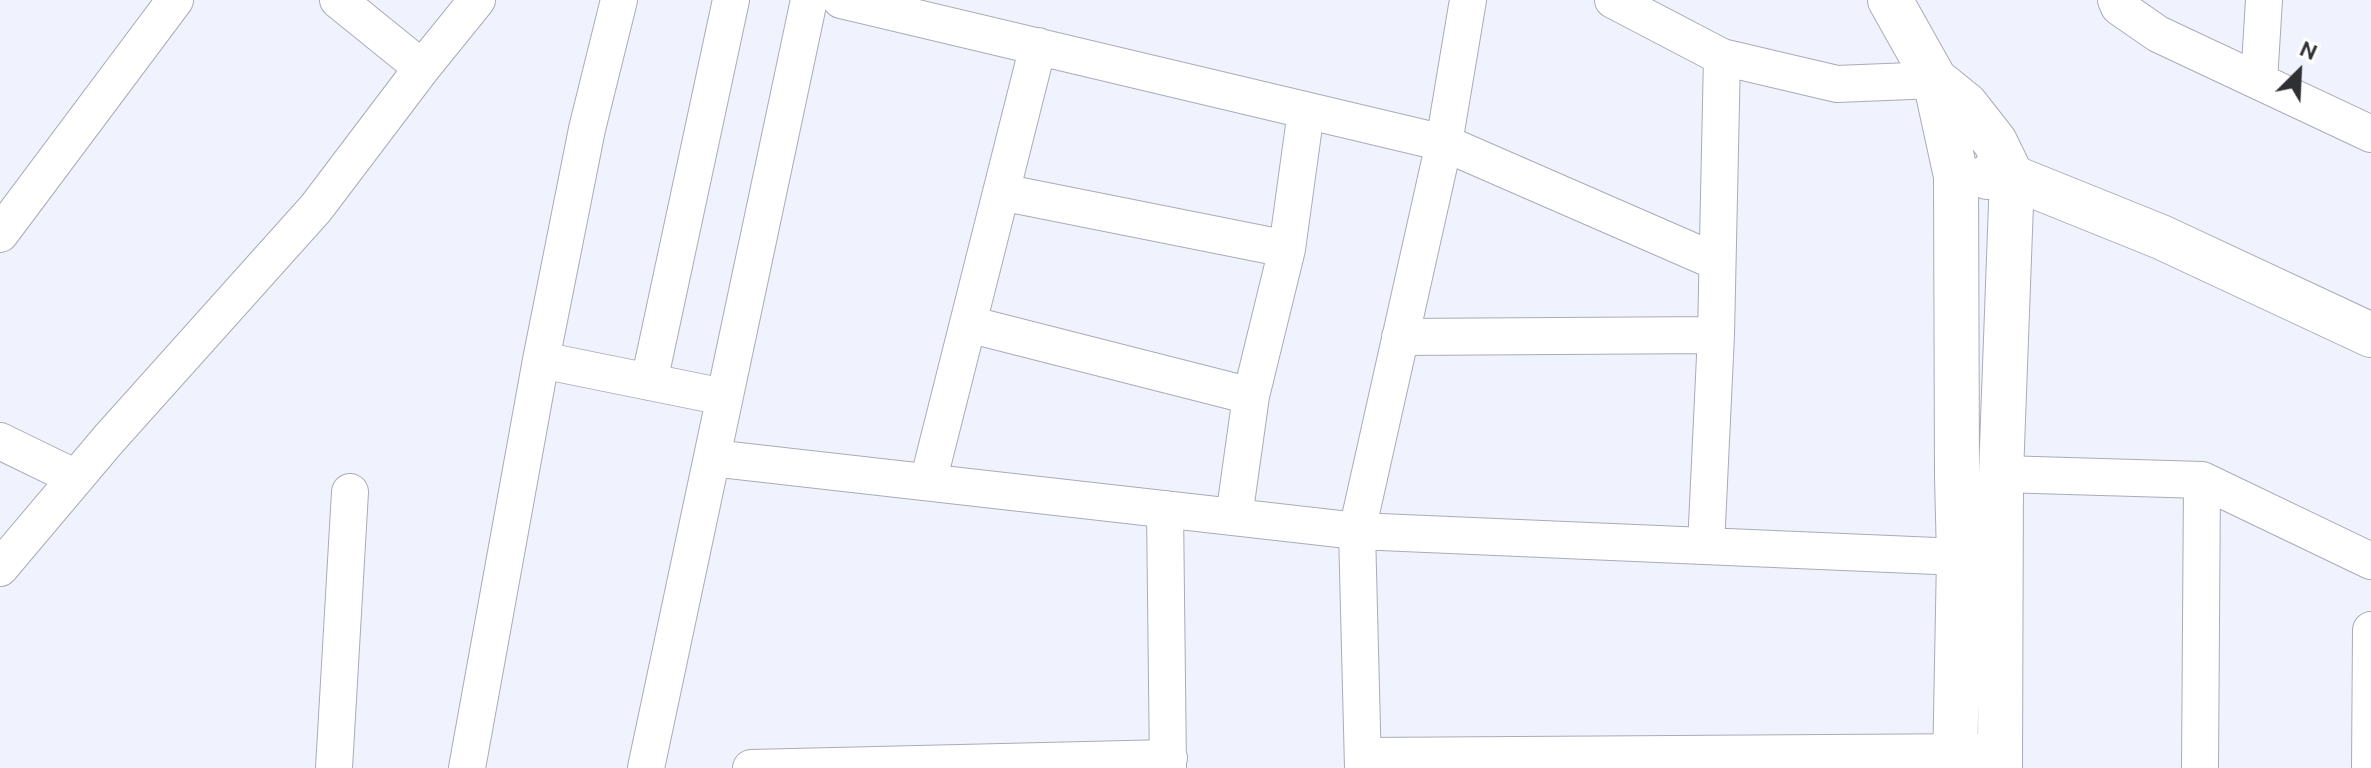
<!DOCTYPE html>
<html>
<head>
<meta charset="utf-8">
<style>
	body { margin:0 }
	#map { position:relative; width:2371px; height:768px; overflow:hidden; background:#f0f3fd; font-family:Ubuntu,sans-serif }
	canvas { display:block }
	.north { position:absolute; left:2259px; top:32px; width:80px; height:80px; -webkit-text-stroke:6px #fff; paint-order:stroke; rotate:24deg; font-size:22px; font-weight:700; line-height:32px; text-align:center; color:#2f3034 }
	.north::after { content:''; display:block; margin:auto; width:28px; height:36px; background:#2f3034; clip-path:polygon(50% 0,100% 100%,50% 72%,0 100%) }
</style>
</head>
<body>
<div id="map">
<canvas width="2371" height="768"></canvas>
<div class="north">N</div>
</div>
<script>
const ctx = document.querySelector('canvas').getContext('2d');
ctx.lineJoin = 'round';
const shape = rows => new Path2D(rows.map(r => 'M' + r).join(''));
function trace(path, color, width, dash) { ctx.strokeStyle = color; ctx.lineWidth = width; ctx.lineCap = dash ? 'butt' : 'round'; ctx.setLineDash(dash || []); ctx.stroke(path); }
const minor = shape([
	[841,0,1444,143,1717,262],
	[1613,0,1722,57,1837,84,1935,80],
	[2116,0,2119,7,2158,34,2371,134],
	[422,68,477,0],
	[2259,81,2264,0],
	[1001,192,1287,249],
	[0,234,175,0],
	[968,324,1251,396],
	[1400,337,1716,335],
	[541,360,724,397],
	[649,382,731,0],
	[0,441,76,478],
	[712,458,1357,531,1959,557],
	[2001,474,2202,480],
	[928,482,1038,46],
	[1165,509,1168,768],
	[1234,517,1251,396,1287,249,1306,111],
	[1706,546,1716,335,1722,57],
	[0,568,108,440,316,208,422,68,338,0],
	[1363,756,1983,752],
	[334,768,350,492],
	[467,768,541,360,587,129,619,0],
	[646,768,809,0],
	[751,768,1169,758],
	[1363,768,1357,531,1444,143,1468,0],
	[2200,768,2202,480,2371,561],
	[2370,768,2371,630]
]);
const tertiary = shape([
	[1890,0,1935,80,1956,176,1957,477,1959,557,1955,768],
	[1935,80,1966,105,1995,142,2012,177,2001,474,2000,768],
	[1987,177,2012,177,2161,237,2371,335]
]);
trace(minor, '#a9acb6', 38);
trace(tertiary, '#a9acb6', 46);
trace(minor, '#fff', 36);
trace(tertiary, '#fff', 44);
</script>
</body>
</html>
